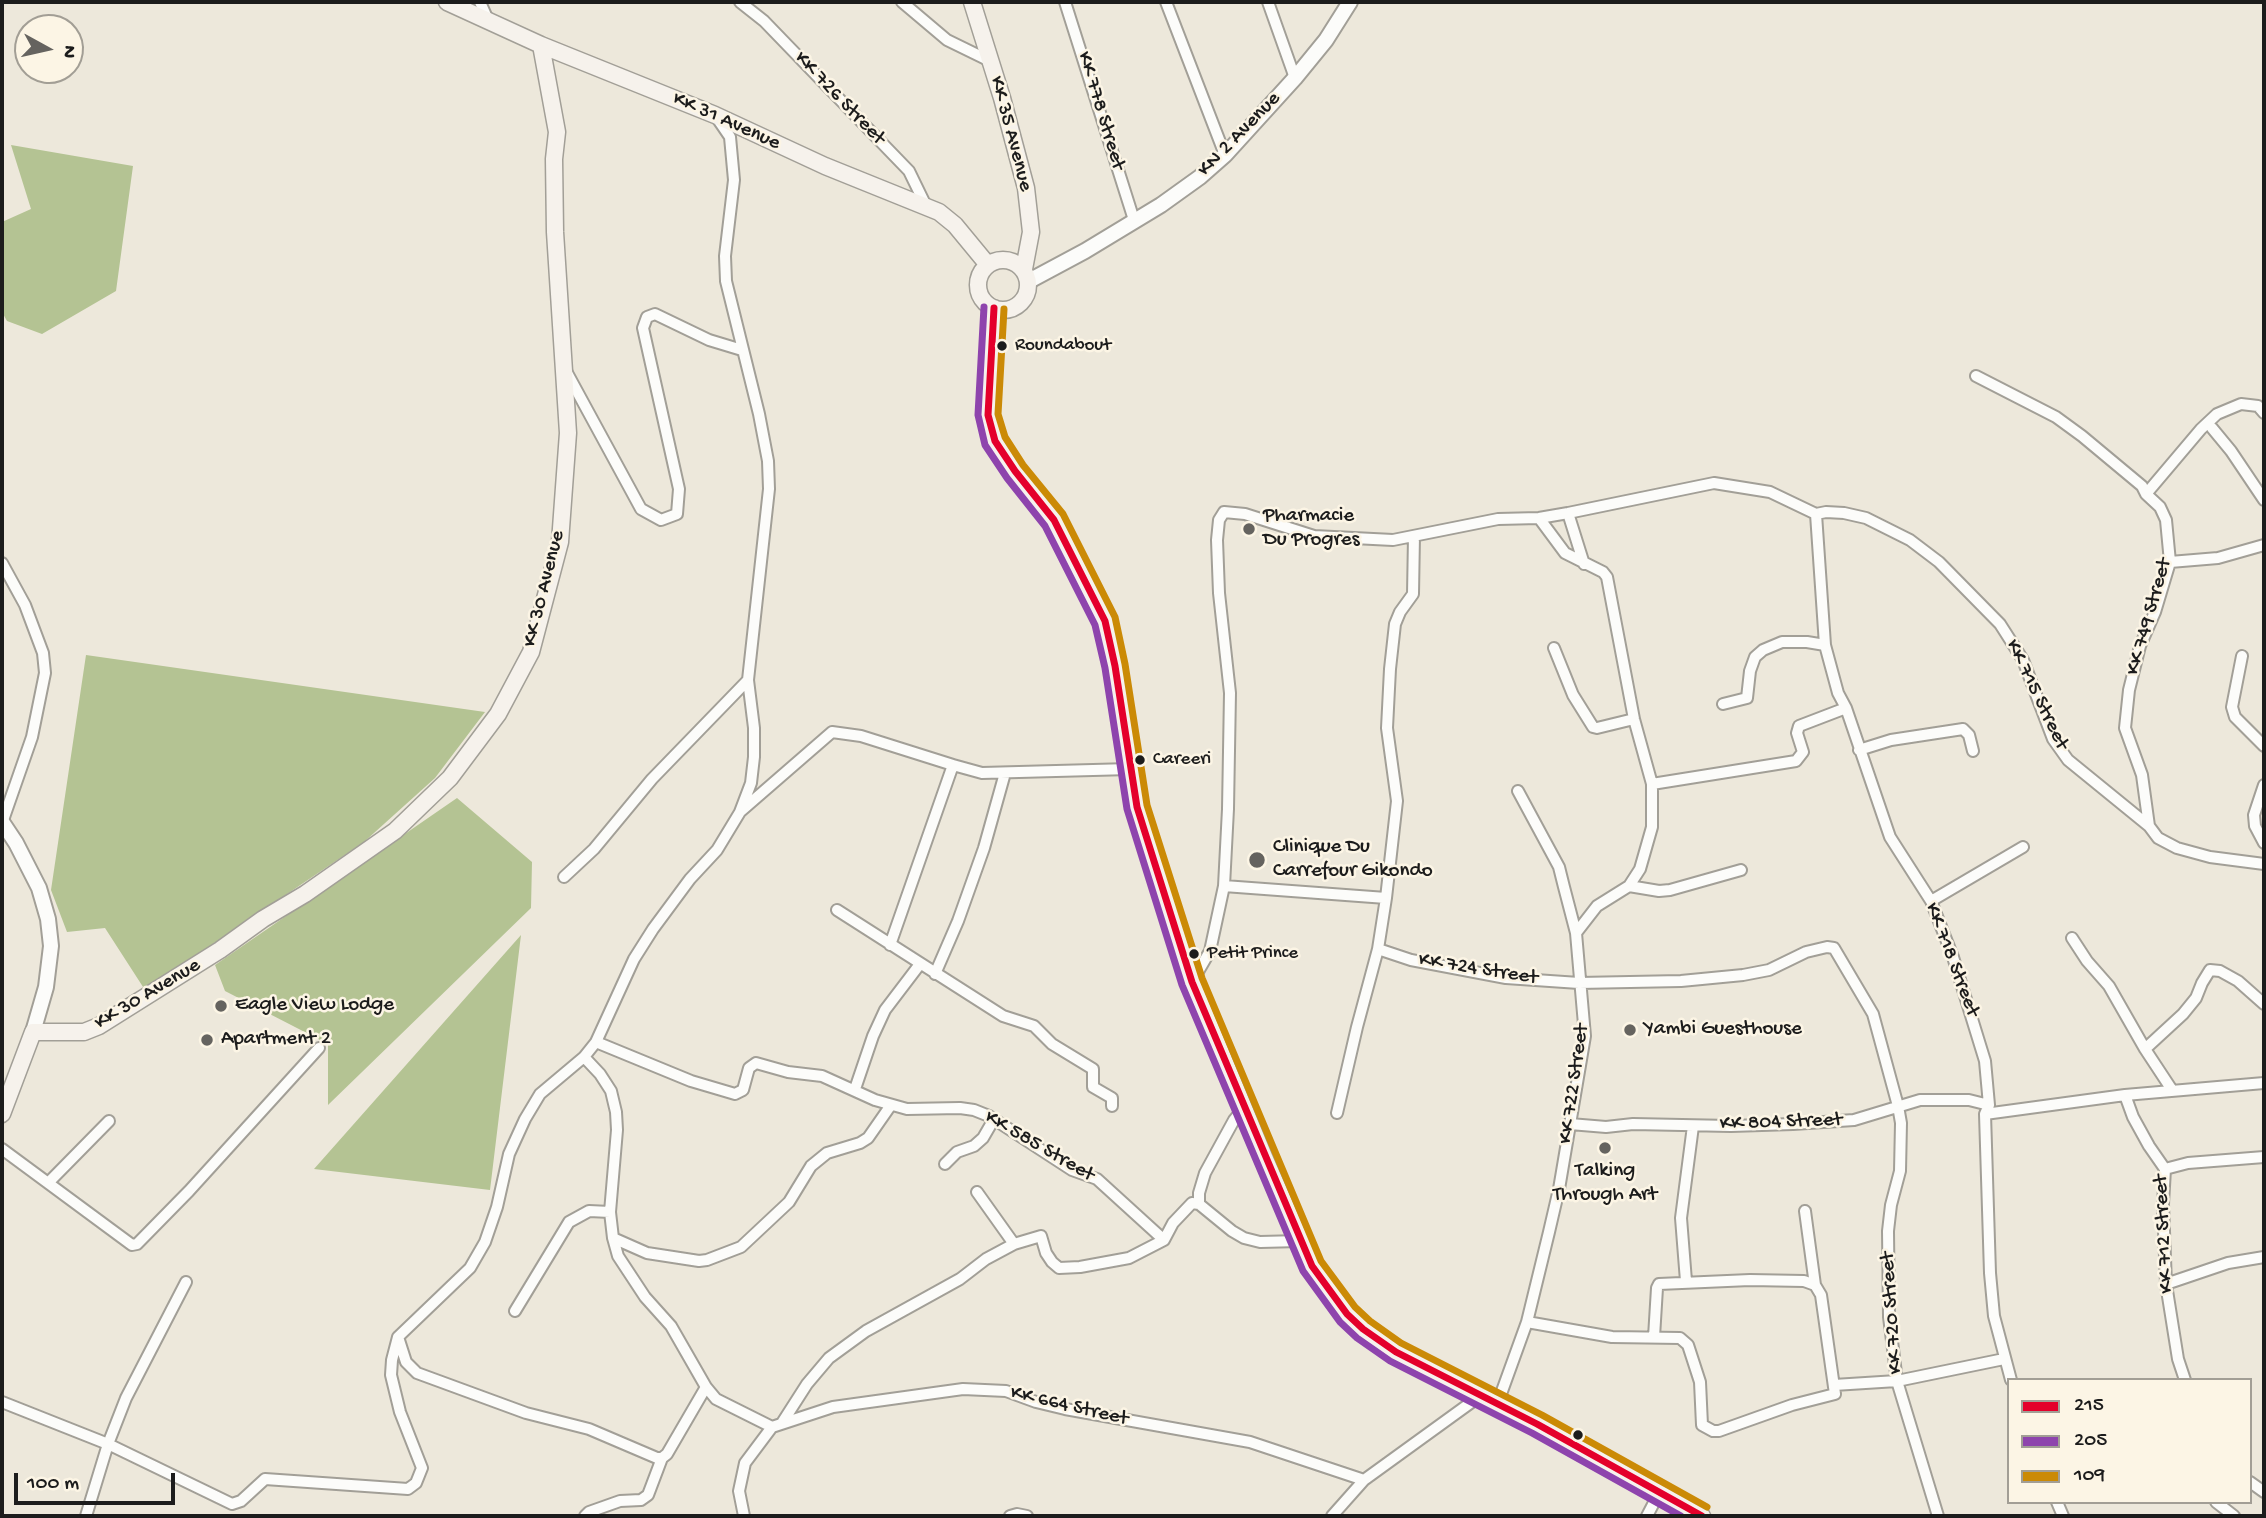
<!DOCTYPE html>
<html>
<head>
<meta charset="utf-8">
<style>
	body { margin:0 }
	#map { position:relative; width:2266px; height:1518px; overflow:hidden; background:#ede8db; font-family:"Gochi Hand",sans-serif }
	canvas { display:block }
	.frame { position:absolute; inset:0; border:4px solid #1c1c1c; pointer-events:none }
	.legend { position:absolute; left:2007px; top:1378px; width:245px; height:126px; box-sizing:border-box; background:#fcf5e5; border:2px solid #a29e95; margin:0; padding:9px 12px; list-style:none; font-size:21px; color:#1c1c1c }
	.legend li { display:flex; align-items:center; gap:14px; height:35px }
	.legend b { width:35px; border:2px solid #a29e95 }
	.north { position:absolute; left:14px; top:14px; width:70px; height:70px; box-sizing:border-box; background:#fcf5e5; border:2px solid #a29e95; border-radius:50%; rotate:98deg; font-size:19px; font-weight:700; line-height:28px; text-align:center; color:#1c1c1c }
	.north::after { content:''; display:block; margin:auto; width:24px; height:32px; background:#65635f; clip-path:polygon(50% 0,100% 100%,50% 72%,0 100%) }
	.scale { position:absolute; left:14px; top:1473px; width:161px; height:32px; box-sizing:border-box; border:4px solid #1c1c1c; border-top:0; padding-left:9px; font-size:21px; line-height:24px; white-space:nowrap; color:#1c1c1c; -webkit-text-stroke:5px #fcf5e5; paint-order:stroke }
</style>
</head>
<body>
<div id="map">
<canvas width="2266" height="1518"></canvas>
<div class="frame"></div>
<ul class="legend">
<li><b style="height:9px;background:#e4002b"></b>215</li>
<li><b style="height:9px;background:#8e44ad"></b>205</li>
<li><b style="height:9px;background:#cb8a06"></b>109</li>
</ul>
<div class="north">N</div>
<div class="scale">100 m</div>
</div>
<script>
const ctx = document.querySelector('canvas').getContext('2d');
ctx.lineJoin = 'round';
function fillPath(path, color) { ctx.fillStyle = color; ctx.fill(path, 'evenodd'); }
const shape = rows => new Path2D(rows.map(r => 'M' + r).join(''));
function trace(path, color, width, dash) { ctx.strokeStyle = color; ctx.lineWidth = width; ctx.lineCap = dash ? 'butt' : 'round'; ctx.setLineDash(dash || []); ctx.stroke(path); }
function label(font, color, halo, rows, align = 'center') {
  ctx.font = font + ' "Gochi Hand",sans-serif'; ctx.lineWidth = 5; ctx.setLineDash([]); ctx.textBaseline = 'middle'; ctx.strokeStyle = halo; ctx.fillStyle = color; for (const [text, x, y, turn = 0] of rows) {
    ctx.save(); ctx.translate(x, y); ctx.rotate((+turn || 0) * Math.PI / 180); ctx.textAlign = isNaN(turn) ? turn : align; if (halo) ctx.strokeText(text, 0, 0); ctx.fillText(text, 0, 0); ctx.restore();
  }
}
const forest = shape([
	[11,145,133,166,116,291,42,334,7,321,2,312,2,222,31,209],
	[86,655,485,712,435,778,364,842,145,990,105,928,67,932,51,890],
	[457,798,532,862,531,908,328,1105,328,1044,225,991,215,965],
	[521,935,490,1190,314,1169]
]);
const minor = shape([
	[480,2,488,20],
	[740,2,764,21,909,171,926,206],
	[902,2,947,40,990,61],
	[1065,2,1134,220],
	[1166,2,1225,155],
	[1268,2,1295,78],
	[566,371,641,509,661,520,677,514,679,489,643,328,647,317,655,314,709,340,742,350],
	[1976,376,2056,417,2082,436,2142,486,2146,494,2160,507,2166,520,2170,562,2155,612,2140,646,2129,690,2125,728,2142,775,2149,826],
	[2212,428,2231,451,2264,500],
	[2146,494,2201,429,2217,414,2241,404,2258,406,2264,413],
	[1568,513,1584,564],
	[1816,514,1825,645,1838,693,1846,708,1890,837,1931,901,1953,957,1985,1061,1989,1105,1985,1114,1990,1273,1994,1316,2011,1380],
	[1816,514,1826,512,1844,513,1866,518,1910,540,1939,562,2000,624,2023,660,2053,739,2068,760,2149,826,2158,838,2177,848,2210,857,2264,864],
	[1539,518,1565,553,1603,572,1607,577,1634,719,1652,784,1652,827,1640,869,1629,886,1597,906,1576,933],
	[2170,562,2218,558,2264,545],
	[2,563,25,605,43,653,45,673,32,737,2,823],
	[1554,648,1573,695,1593,727,1597,728,1634,719],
	[2242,656,2232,707,2235,717,2264,746],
	[1723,704,1747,698,1750,671,1755,657,1763,650,1782,642,1807,642,1825,645],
	[1859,750,1891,740,1963,729,1969,735,1973,751],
	[1652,784,1796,761,1803,752,1797,733,1799,726,1846,708],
	[2264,785,2254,815,2255,826,2264,843],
	[741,811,832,732,861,736,953,765],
	[564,877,594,849,652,779,748,680],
	[1224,886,1386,898],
	[1629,886,1659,891,1670,890,1741,870],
	[1931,901,2023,847],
	[837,910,1003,1016,1034,1026,1052,1044,1093,1069,1093,1087,1112,1098,1112,1106],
	[2072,938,2087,961,2109,986,2145,1049,2172,1090],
	[890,945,953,765,982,773,1130,769],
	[1378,949,1411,960,1506,978,1579,983,1681,981,1743,975,1769,970,1806,952,1827,947,1834,948,1873,1014,1898,1106,1901,1123,1900,1171,1891,1205,1888,1231,1889,1317,1897,1381,1938,1516],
	[935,974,958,921,984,848,1005,773],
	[1192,982,1210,951,1224,886,1228,809,1230,693,1219,593,1217,540,1219,520,1224,512,1245,514,1314,536,1393,540,1498,519,1539,518,1568,513,1714,483,1770,492,1816,514],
	[596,1042,691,1081,735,1094,743,1090,749,1068,756,1063,788,1072,822,1076,875,1100,907,1109,960,1108,974,1110,989,1116,1072,1170,1097,1179,1164,1240,1173,1223,1192,1203,1199,1204,1232,1231,1244,1238,1260,1242,1300,1241],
	[2145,1049,2183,1014,2196,998,2202,983,2210,970,2220,971,2238,981,2264,1004],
	[584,1057,600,1074,611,1091,616,1112,617,1130,610,1212,613,1238,618,1256,645,1297,671,1326,706,1387,716,1399,772,1427],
	[855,1089,873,1036,885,1010,920,964],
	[2125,1095,2133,1117,2149,1146,2165,1169,2163,1204,2166,1284,2178,1359,2185,1380],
	[1337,1113,1357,1027,1378,949,1386,898,1397,801,1387,728,1390,669,1395,624,1400,612,1413,594,1414,536],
	[1985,1114,2125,1095,2264,1083],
	[1570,1124,1606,1127,1633,1124,1731,1126,1793,1124,1854,1120,1920,1100,1969,1100,1989,1105],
	[2,1149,132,1245,137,1244,189,1191,319,1048],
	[945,1164,957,1152,974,1146,983,1138,994,1119],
	[2165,1169,2188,1163,2264,1157],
	[48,1183,109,1121],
	[977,1192,1014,1244],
	[1199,1204,1199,1193,1205,1173,1234,1120,1244,1108],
	[1805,1211,1815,1285],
	[613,1238,647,1253,699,1261,707,1260,741,1247,789,1202,811,1166,827,1153,860,1143,868,1138,891,1105],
	[1686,1281,1681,1218,1693,1126],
	[2166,1284,2228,1263,2264,1257],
	[515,1311,569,1222,589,1211,610,1212],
	[1527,1322,1612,1337,1680,1338,1688,1345,1700,1382,1702,1425,1713,1431,1719,1431,1792,1405,1835,1394,1821,1295,1815,1285,1804,1281,1750,1280,1659,1284,1657,1288,1654,1337],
	[398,1337,406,1362,417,1373,526,1413,589,1429,657,1458,662,1458,667,1454,706,1387],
	[1834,1385,1897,1381,2004,1359],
	[2,1402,108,1444,232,1504,241,1501,265,1479,408,1489,416,1483,422,1468,400,1412,391,1375,392,1360,398,1337,470,1268,485,1242,497,1207,509,1154,525,1119,540,1094,584,1057,596,1042,634,959,653,929,690,879,717,850,740,812,751,783,754,757,754,728,748,680,769,489,768,461,759,414,726,281,725,256,734,180,730,137,717,118],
	[1497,1405,1527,1322,1549,1232,1559,1189,1585,1036,1576,933,1564,887,1559,867,1518,791],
	[782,1423,807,1384,829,1358,866,1331,960,1279,986,1259,1014,1244,1041,1236,1046,1253,1052,1262,1059,1268,1080,1267,1129,1258,1164,1240],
	[2250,1482,2264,1492],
	[2057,1502,2063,1516],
	[2216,1502,2234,1516],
	[86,1516,108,1444,126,1398,186,1282],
	[585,1516,589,1512,620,1501,641,1500,648,1495,662,1458],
	[744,1516,739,1491,745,1463,772,1427,833,1407,963,1389,1006,1391,1036,1402,1065,1409,1250,1442,1364,1480],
	[1010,1516,1017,1514,1027,1516],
	[1332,1516,1364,1480,1480,1396],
	[1647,1516,1659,1493]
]);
const tertiary = shape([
	[1029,281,1085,251,1161,205,1200,177,1225,155,1295,78,1326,40,1350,2],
	[2,822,16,843,39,888,48,919,51,946,46,987,33,1032]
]);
const secondary = shape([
	[447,2,541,45,715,115,825,166,939,212,955,225,988,265],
	[972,2,1002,98,1026,188,1031,232,1024,269],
	'978 285a25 25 0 1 1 50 0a25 25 0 1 1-50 0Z',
	[994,308,988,398,988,415,995,441,1015,471,1054,520,1105,621,1115,666,1137,807,1192,982,1265,1159,1312,1266,1347,1314,1363,1329,1396,1352,1537,1424,1702,1516],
	[2,1114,33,1032,84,1032,99,1026,220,950,263,919,305,894,395,831,450,778,498,714,531,652,560,542,568,433,555,232,554,159,557,132,541,45]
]);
const bus1 = shape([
	[994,308,988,415,995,441,1015,471,1054,520,1105,621,1115,666,1137,807,1192,982,1312,1266,1347,1314,1363,1329,1396,1352,1537,1424,1702,1516]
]);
const bus2 = shape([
	[984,307,978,415,985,445,1007,478,1045,526,1095,625,1105,668,1127,809,1182,985,1303,1271,1340,1322,1357,1338,1390,1361,1532,1433,1681,1516]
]);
const bus3 = shape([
	[1004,309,998,414,1005,437,1023,465,1063,514,1115,617,1125,664,1147,805,1202,978,1321,1261,1355,1307,1370,1321,1401,1343,1542,1415,1707,1507]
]);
const markers = [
	[1002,346,6,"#1c1c1c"],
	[1249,529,7,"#65635f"],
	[1140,760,6,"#1c1c1c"],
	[1257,860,9,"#65635f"],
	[1194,954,6,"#1c1c1c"],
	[221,1006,7,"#65635f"],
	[1630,1030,7,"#65635f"],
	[207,1040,7,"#65635f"],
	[1605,1148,7,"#65635f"],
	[1578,1435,6,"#1c1c1c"]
];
const busNames = [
	["Roundabout",1015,346],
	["Careeri",1153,760],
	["Petit Prince",1207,954]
];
const streetNames = [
	["KK 726 Street",839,99,46],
	["KK 778 Street",1100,111,73],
	["KK 31 Avenue",726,122,24],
	["KK 35 Avenue",1010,134,75],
	["KN 2 Avenue",1240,135,-46],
	["KK 30 Avenue",545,589,-76],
	["KK 749 Street",2150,617,-74],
	["KK 715 Street",2036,695,64],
	["KK 718 Street",1951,960,69],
	["KK 724 Street",1478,970,9],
	["KK 30 Avenue",148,995,-31],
	["KK 722 Street",1575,1084,-82],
	["KK 804 Street",1781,1123,-2],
	["KK 585 Street",1039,1147,30],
	["KK 712 Street",2165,1234,-93],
	["KK 720 Street",1893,1313,-94],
	["KK 664 Street",1069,1407,13]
];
const poiNames = [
	["Pharmacie",1263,517],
	["Du Progres",1263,541],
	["Clinique Du",1273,848],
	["Carrefour Gikondo",1273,872],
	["Eagle View Lodge",235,1006],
	["Yambi Guesthouse",1644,1030],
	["Apartment 2",221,1040],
	["Talking",1605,1172,"center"],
	["Through Art",1605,1196,"center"]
];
fillPath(forest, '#b4c393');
trace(minor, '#a29f97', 14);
trace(tertiary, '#a29f97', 18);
trace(secondary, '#a29f97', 19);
trace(minor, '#fcfcfa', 10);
trace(tertiary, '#fcfcfa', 14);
trace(secondary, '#f6f2ec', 16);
trace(bus1, '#e4002b', 7);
trace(bus2, '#8e44ad', 7);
trace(bus3, '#cb8a06', 7);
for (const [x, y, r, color] of markers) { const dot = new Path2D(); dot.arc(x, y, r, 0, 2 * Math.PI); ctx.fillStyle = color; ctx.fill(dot); trace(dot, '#fcf5e5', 2.5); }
label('19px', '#1c1c1c', '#fcf5e5', busNames, 'left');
label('21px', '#1c1c1c', '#fcf5e5', streetNames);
label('21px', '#1c1c1c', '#fcf5e5', poiNames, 'left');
</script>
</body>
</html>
